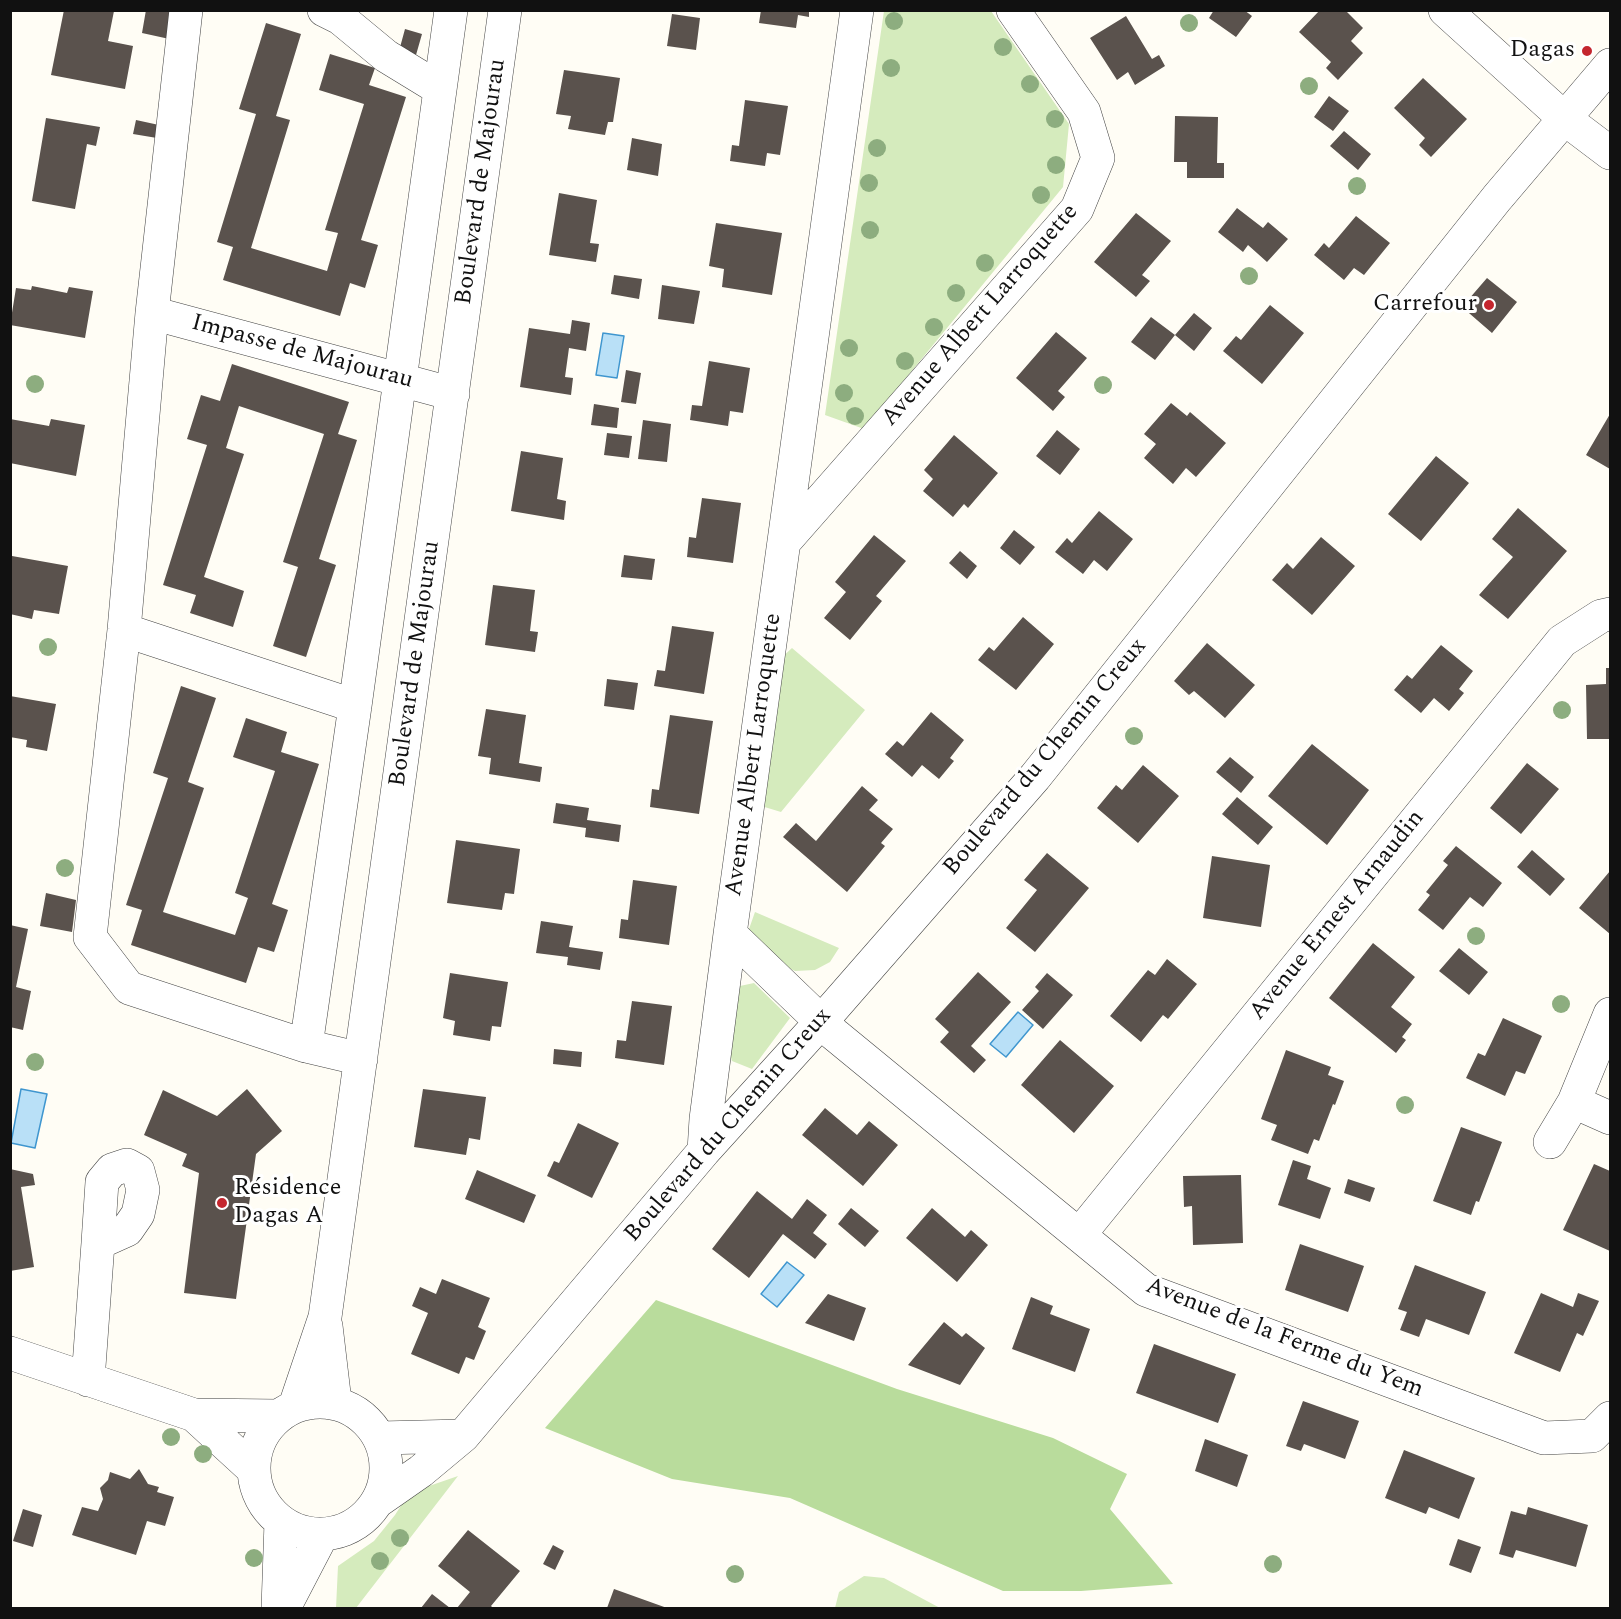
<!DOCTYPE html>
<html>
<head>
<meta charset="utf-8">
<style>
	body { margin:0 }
	#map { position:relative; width:1621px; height:1619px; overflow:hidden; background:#fffdf5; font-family:Spectral,serif }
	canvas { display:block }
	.frame { position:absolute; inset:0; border:12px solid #111; pointer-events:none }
</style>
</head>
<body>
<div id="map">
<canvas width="1621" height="1619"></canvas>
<div class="frame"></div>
</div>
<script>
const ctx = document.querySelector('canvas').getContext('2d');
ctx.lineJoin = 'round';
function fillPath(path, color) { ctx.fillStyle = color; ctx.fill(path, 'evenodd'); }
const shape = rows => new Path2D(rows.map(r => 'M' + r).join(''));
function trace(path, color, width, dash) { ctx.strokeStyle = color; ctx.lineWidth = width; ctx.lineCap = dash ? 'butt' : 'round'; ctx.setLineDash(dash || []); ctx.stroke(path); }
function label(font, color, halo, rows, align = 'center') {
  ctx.font = font + ' Spectral,serif'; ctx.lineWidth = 6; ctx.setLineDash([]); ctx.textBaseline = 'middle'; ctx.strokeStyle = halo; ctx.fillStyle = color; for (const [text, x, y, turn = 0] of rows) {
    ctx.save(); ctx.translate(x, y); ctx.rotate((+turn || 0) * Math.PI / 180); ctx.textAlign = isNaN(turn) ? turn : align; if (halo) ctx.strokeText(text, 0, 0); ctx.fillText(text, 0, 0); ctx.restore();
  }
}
const green = shape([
	[884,11,991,11,1069,124,1063,187,864,429,825,415],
	[792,648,865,710,781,812,758,805,780,659],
	[755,912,839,948,830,962,815,970,795,971,767,958,754,941,749,929],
	[754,983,790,1018,752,1069,732,1061,726,1043,731,1013,740,986],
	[458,1476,356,1608,336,1608,338,1566,374,1541,395,1515,409,1493],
	[864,1576,884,1578,940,1608,835,1608,839,1592]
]);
const forest = shape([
	[656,1300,897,1389,1053,1438,1127,1474,1110,1509,1173,1584,1081,1591,1003,1591,790,1498,672,1479,545,1428]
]);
const water = shape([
	[603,333,624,336,617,378,596,375,603,333],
	[1018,1012,1033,1025,1006,1057,990,1044,1018,1012],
	[21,1089,47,1094,35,1148,11,1143,21,1089],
	[787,1262,804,1275,777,1307,761,1294,787,1262]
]);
const building = shape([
	[64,10,114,11,108,41,133,46,125,89,51,75],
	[146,10,178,10,174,40,142,33],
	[761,10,809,10,809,17,798,15,796,28,759,23],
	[1214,10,1244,10,1252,16,1236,37,1209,18],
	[1320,10,1345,10,1363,28,1351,41,1363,53,1338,80,1326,68,1331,62,1299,32],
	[672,14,700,18,696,50,667,46],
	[1126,16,1152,59,1159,55,1165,66,1135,85,1128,72,1117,80,1090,38],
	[266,23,301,34,276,116,290,120,251,248,327,271,338,233,325,230,364,104,319,90,330,54,375,68,369,85,406,97,361,240,378,245,365,288,350,283,340,316,223,280,233,247,217,242,256,114,239,109],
	[405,29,422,34,416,55,399,51],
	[564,70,620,78,613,122,608,122,605,135,568,129,571,116,556,114],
	[1423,78,1467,119,1431,157,1419,145,1425,138,1394,108],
	[1329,96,1349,111,1333,131,1314,117],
	[745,100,788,106,780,155,767,153,765,166,730,161,732,145,739,146],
	[1175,116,1218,117,1217,163,1224,163,1224,178,1187,178,1187,162,1174,162],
	[46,118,100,127,96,146,87,144,75,209,32,201],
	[136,120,159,125,157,138,133,134],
	[1344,131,1371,154,1358,170,1330,146],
	[632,138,662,144,658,176,627,170],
	[559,193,597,200,590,243,599,244,596,262,549,255],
	[1237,208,1263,228,1268,222,1288,239,1267,262,1248,245,1243,252,1218,232],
	[1136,213,1171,241,1142,275,1150,281,1136,297,1094,262],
	[1356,216,1390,243,1364,275,1354,268,1344,280,1314,255,1324,243,1329,248],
	[716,223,782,233,772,295,722,287,724,269,709,266],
	[614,275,642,279,639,299,611,294],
	[1487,278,1517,302,1492,333,1462,307],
	[662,285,700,291,694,324,658,319],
	[32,286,67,293,69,287,93,291,85,338,10,325,16,288,31,290],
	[1270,305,1304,333,1262,384,1223,351,1236,336,1241,340],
	[1194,313,1212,328,1194,351,1175,335],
	[1151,317,1175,335,1155,360,1131,342],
	[572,320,590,323,586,351,569,348,565,377,573,378,571,395,520,387,529,328,570,334],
	[1056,332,1087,358,1058,391,1065,397,1053,411,1016,378],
	[709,361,750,368,743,413,730,411,728,426,690,420,692,405,702,406],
	[232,364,349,402,338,434,357,440,319,559,336,565,306,657,273,646,298,567,283,562,324,434,239,406,226,448,244,454,204,577,244,591,233,627,190,613,196,595,163,585,207,445,187,439,201,395,220,401],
	[626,370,641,373,636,404,621,402],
	[1171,403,1187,416,1190,412,1226,443,1196,477,1186,468,1173,484,1144,458,1156,444,1144,434],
	[594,404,619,408,617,428,591,425],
	[1610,414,1610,469,1586,455],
	[10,419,49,426,51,419,85,425,76,476,10,463],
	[643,420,671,424,667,462,638,459],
	[1057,430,1080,449,1060,475,1036,456],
	[607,433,632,436,629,458,604,455],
	[954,435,998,473,968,508,964,504,953,517,923,491,933,479,924,470],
	[521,451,563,458,557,499,566,501,564,520,511,511],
	[1436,456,1469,483,1421,541,1388,514],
	[702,498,741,503,733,563,687,557,689,537,696,538],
	[1518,508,1567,551,1508,619,1479,595,1513,557,1492,539],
	[1099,511,1133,539,1107,571,1094,560,1083,574,1055,552,1067,538,1072,543],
	[1014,530,1035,547,1020,565,1000,548],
	[874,535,906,561,876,596,882,601,850,640,824,618,846,592,835,582],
	[1321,537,1355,566,1312,615,1272,580,1287,563,1293,569],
	[960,551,977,566,967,579,949,563],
	[624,555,655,559,652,580,621,577],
	[12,556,68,566,59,614,34,610,32,619,10,614],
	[493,585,535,590,530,631,538,632,535,652,485,645],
	[1023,617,1054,644,1016,690,978,660,989,647,994,651],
	[672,626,714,632,704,694,654,686,657,670,665,671],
	[1207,643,1255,685,1225,718,1194,691,1189,695,1174,681],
	[1441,645,1473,671,1459,689,1464,693,1449,711,1434,698,1421,713,1394,690,1407,675,1412,679],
	[1606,668,1610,668,1610,739,1587,739,1586,685,1606,684],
	[607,679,638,683,634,710,604,706],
	[181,686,216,698,188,782,204,788,163,912,235,935,248,898,235,893,275,771,233,757,246,718,287,732,281,752,319,764,272,904,288,910,274,952,258,947,246,983,131,945,142,910,126,905,168,778,153,773],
	[10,696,56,704,47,751,26,747,27,740,10,737],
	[486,709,526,715,519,763,542,767,540,782,489,774,491,758,478,756],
	[931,712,964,740,950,758,954,761,939,779,922,765,912,777,885,754,897,741,903,746],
	[670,715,713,721,699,814,650,807,652,789,659,790],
	[1312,744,1369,790,1327,845,1268,796],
	[1230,757,1254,777,1241,793,1216,772],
	[1527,763,1559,789,1521,834,1490,808],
	[1143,765,1179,796,1138,843,1097,808,1116,785,1122,790],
	[862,786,878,800,869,810,893,829,881,843,885,846,847,892,783,837,796,823,816,841],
	[1237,797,1273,827,1258,845,1222,814],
	[556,803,589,808,587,820,621,825,619,842,585,837,586,828,553,823],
	[456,840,520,849,514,894,505,893,502,910,447,903],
	[1456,846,1502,883,1483,907,1470,897,1443,930,1418,910,1430,895,1426,892,1448,865,1443,861],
	[1532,850,1565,879,1550,896,1517,867],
	[1047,853,1089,888,1035,952,1006,928,1037,890,1024,880],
	[1212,856,1270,865,1261,927,1203,918],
	[1610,871,1610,934,1579,908],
	[633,880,677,886,669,945,619,938,621,919,628,920],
	[46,893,76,900,72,932,40,926],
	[541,921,573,926,569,947,603,952,600,970,567,965,568,957,536,953],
	[10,925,28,929,16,987,31,991,23,1030,10,1027],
	[1373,943,1415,977,1391,1007,1412,1024,1402,1037,1406,1040,1396,1053,1329,998],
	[1459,948,1488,972,1469,995,1439,971],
	[1167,959,1197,984,1168,1019,1163,1015,1141,1042,1110,1016,1148,970,1155,975],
	[978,972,1011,1002,971,1046,986,1060,974,1073,940,1042,949,1032,935,1019],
	[450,973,508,982,501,1027,492,1026,490,1041,453,1035,455,1021,443,1018],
	[1047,973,1073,995,1043,1029,1022,1010,1039,991,1035,987],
	[632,1001,672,1006,664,1065,615,1058,617,1040,626,1041],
	[1503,1018,1542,1036,1525,1074,1516,1071,1505,1096,1466,1078,1478,1053,1485,1056],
	[1060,1040,1114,1086,1074,1133,1021,1085],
	[554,1049,582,1052,581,1067,553,1064],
	[1286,1050,1331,1067,1328,1075,1344,1081,1335,1105,1333,1104,1319,1141,1314,1139,1308,1154,1271,1140,1277,1125,1261,1119],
	[247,1089,282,1131,256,1154,236,1299,184,1293,199,1173,182,1166,187,1154,144,1135,163,1090,217,1116],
	[423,1089,486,1097,480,1140,469,1138,466,1155,414,1147],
	[825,1108,857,1135,869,1121,898,1145,863,1186,802,1135],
	[578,1123,619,1143,592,1198,547,1176,554,1161,559,1163],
	[1461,1127,1502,1142,1479,1202,1476,1201,1471,1215,1433,1201],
	[1293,1160,1311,1166,1307,1179,1331,1188,1320,1219,1278,1205],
	[1594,1164,1610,1171,1610,1251,1563,1230],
	[10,1169,33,1174,35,1185,21,1187,34,1267,10,1271],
	[477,1170,536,1195,524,1223,465,1199],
	[1241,1175,1243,1243,1193,1245,1192,1206,1184,1207,1183,1176],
	[1348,1179,1375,1188,1370,1202,1344,1193],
	[757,1191,792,1219,807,1199,827,1215,813,1233,827,1244,815,1259,783,1234,749,1278,712,1249],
	[851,1208,879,1231,865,1247,838,1224],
	[932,1208,965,1237,971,1230,988,1245,957,1282,906,1238],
	[1300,1244,1364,1266,1348,1312,1285,1290],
	[1415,1265,1486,1292,1469,1335,1426,1319,1419,1337,1400,1330,1407,1312,1398,1309],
	[442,1279,490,1298,478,1327,486,1331,474,1360,466,1357,459,1374,411,1354,428,1313,412,1306,420,1287,436,1294],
	[1541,1293,1573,1307,1578,1293,1599,1301,1583,1336,1577,1333,1560,1372,1514,1353],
	[828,1294,866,1308,854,1341,805,1323],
	[1031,1297,1053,1306,1050,1314,1090,1329,1075,1372,1012,1349],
	[944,1322,962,1337,966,1333,985,1348,960,1385,908,1365],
	[1154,1344,1236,1374,1218,1423,1136,1393],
	[1303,1401,1359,1421,1345,1459,1304,1444,1301,1451,1286,1446],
	[1205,1439,1248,1455,1237,1487,1195,1471],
	[1404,1450,1475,1478,1459,1519,1429,1507,1426,1514,1385,1498],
	[139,1469,148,1484,159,1487,157,1492,174,1497,165,1526,147,1521,136,1555,72,1535,82,1507,98,1511,103,1499,100,1488,108,1480,110,1472,130,1479],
	[1528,1507,1588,1525,1576,1567,1516,1550,1513,1558,1499,1554,1511,1511,1526,1515],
	[23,1509,42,1515,33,1547,13,1541],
	[468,1530,520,1571,491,1606,493,1608,457,1608,470,1592,438,1566],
	[1458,1539,1481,1547,1471,1573,1449,1565],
	[553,1545,564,1551,555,1570,543,1564],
	[614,1589,667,1608,607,1608],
	[432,1594,450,1608,421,1608]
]);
const minor = shape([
	[186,10,152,313,124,630,90,937,129,988,306,1046],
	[324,10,340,18,386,56,440,89],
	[857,10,730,934,834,1034,1146,1290,1544,1438,1592,1436,1610,1418],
	[1445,10,1565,119,1610,153],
	[152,313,453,394],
	[785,541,1077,209,1098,158,1084,112,1013,10],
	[124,630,355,706],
	[361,1059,306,1046,355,706,451,10],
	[1574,1102,1610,1118],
	[1550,1142,1574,1102,1610,1014],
	[704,1151,706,1119,730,934],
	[1079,1235,1562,641,1601,616,1610,614],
	[326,1326,335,1402],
	[10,1353,194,1415,278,1416],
	[88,1380,98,1243,102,1182,112,1170,127,1165,138,1171,143,1190,138,1214,127,1230,98,1243],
	'254 1468a66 66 0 1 1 132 0a66 66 0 1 1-132 0Z',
	[295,1406,325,1317,505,10],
	[194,1415,254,1470],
	[380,1438,463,1436],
	[378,1501,421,1471,463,1436,704,1151,820,1023,1035,777,1497,198,1610,65],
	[278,1608,281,1522],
	[284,1608,322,1535]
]);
const trees = [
	[894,21],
	[1189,23],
	[1003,47],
	[891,68],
	[1030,84],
	[1309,86],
	[1055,119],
	[877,148],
	[1056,165],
	[869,183],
	[1357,186],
	[1041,195],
	[870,230],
	[985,263],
	[1249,276],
	[956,293],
	[934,327],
	[849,348],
	[905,361],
	[35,384],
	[1103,385],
	[844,393],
	[855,416],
	[48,647],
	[1562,710],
	[1134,736],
	[65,868],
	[1476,936],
	[1561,1004],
	[35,1062],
	[1405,1105],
	[171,1437],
	[203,1454],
	[400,1538],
	[254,1558],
	[380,1561],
	[1273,1564],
	[735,1574]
];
const markers = [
	[1587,51,6,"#c4262e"],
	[1489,305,6,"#c4262e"],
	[222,1203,6,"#c4262e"]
];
const poiNames = [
	["Dagas",1575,51],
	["Carrefour",1477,305],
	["Résidence",234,1189,"left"],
	["Dagas A",234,1217,"left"]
];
const streetNames = [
	["Boulevard de Majourau",482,182,-82],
	["Avenue Albert Larroquette",981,316,-49],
	["Impasse de Majourau",302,353,15],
	["Boulevard de Majourau",416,664,-82],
	["Avenue Albert Larroquette",755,755,-82],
	["Boulevard du Chemin Creux",1046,758,-50],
	["Avenue Ernest Arnaudin",1338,916,-51],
	["Boulevard du Chemin Creux",729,1126,-49],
	["Avenue de la Ferme du Yem",1284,1339,21]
];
fillPath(green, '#d5ebbd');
fillPath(forest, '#b9dc9c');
fillPath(water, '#b9e0f7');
trace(water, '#3f96cf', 1.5);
fillPath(building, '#5a524d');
trace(minor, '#444', 34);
trace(minor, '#fff', 33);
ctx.fillStyle = '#8dad7f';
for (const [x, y] of trees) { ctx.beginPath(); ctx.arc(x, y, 9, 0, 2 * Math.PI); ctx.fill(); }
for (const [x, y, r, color] of markers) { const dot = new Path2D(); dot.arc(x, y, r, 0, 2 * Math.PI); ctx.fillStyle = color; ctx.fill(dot); trace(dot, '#fff', 2); }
label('24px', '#111', '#fff', poiNames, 'right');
label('24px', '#111', '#fff', streetNames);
</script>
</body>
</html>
